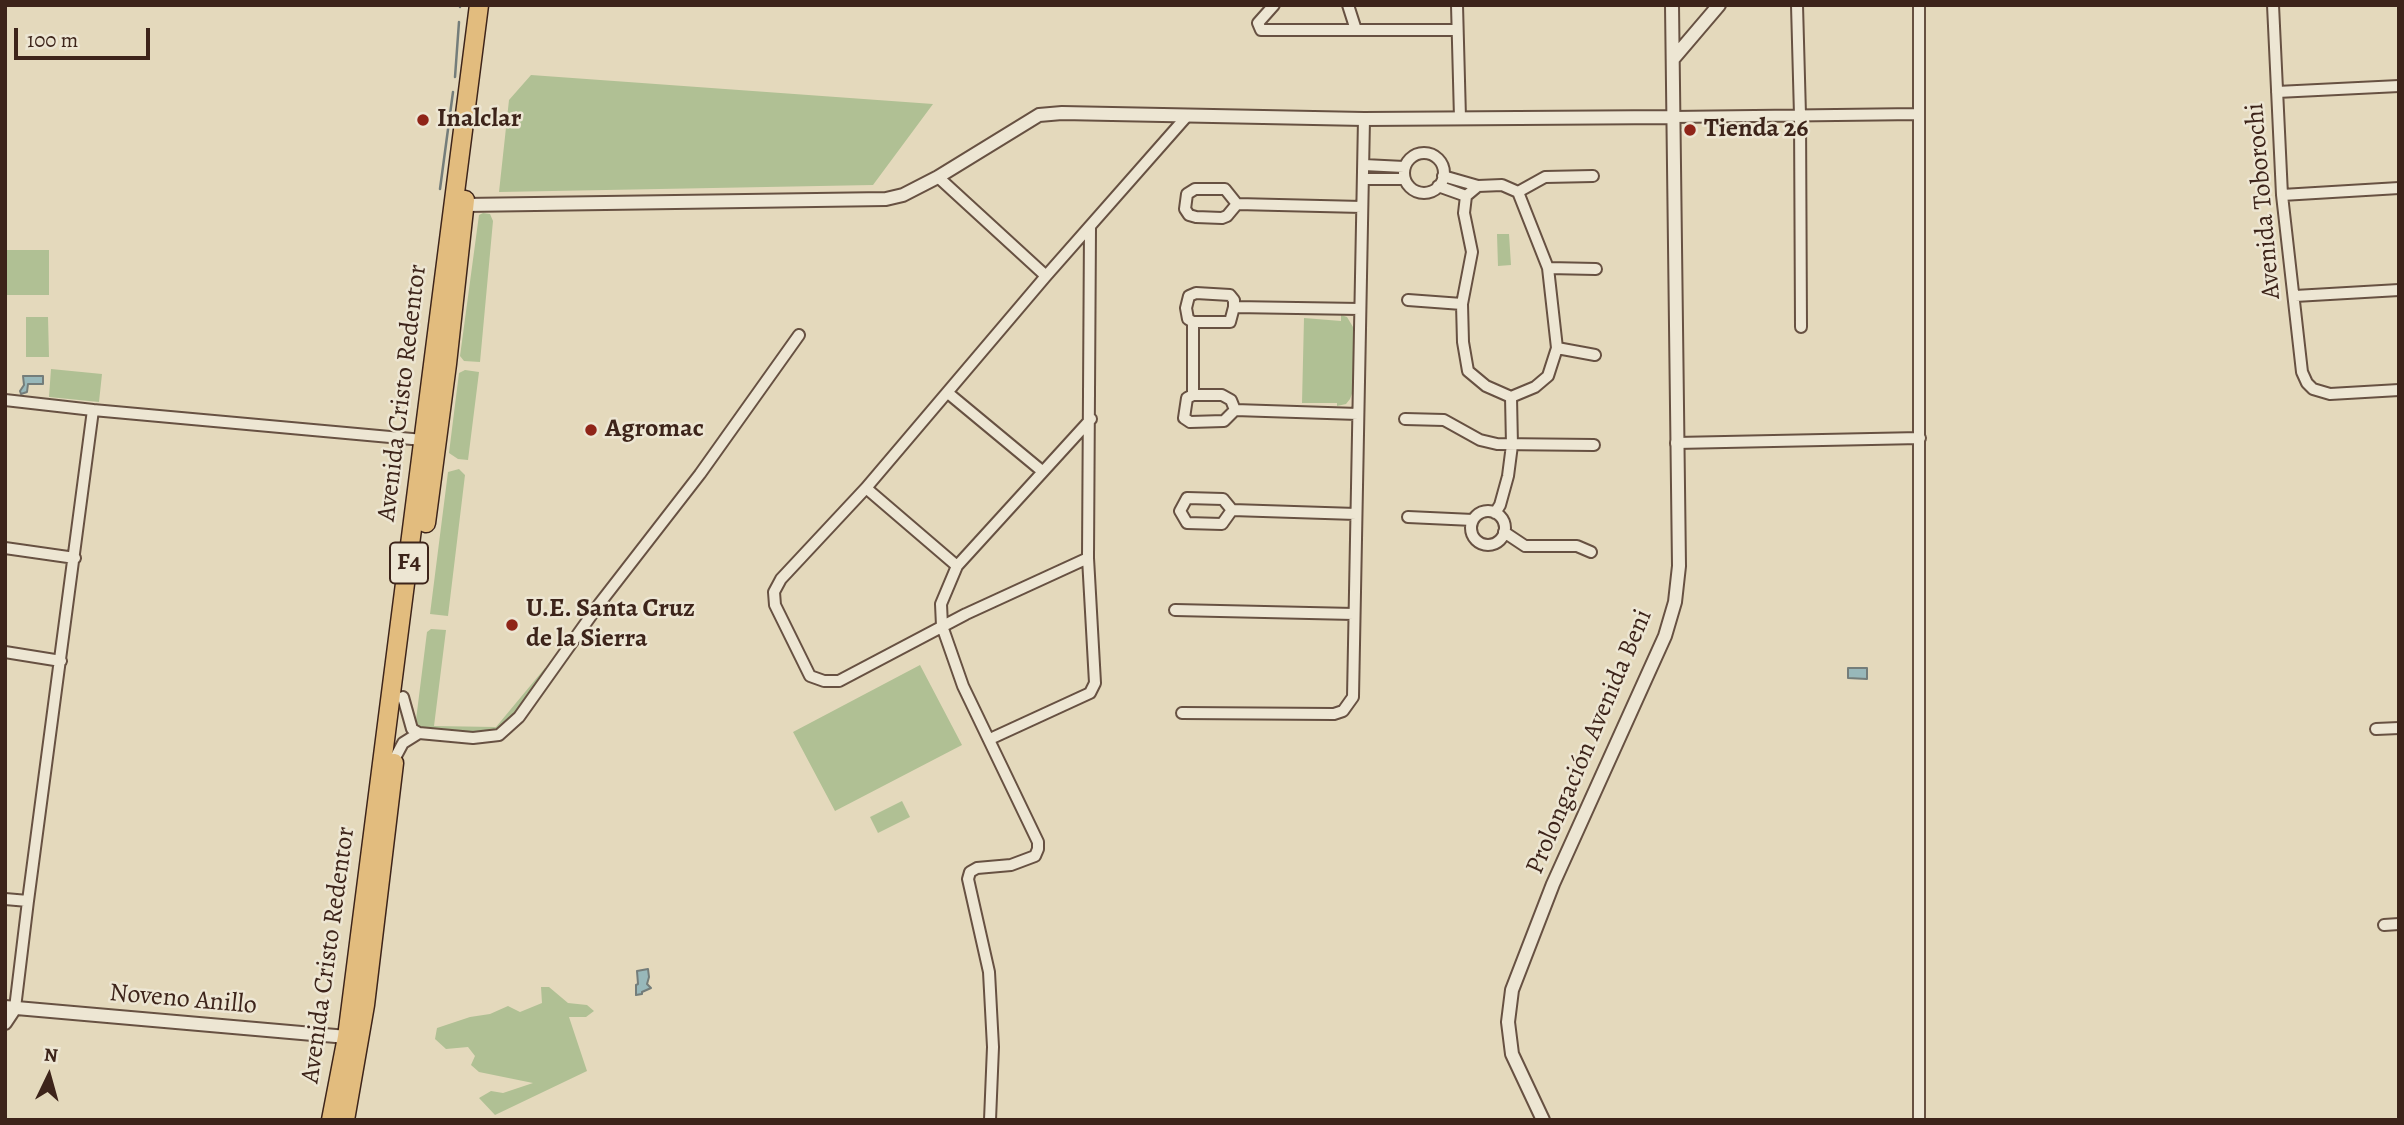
<!DOCTYPE html>
<html>
<head>
<meta charset="utf-8">
<style>
	body { margin:0 }
	#map { position:relative; width:2404px; height:1125px; overflow:hidden; background:#e4d9bc; font-family:Alegreya,serif }
	canvas { display:block }
	.frame { position:absolute; inset:0; border:7px solid #3d241a; pointer-events:none }
	.north { position:absolute; left:14px; top:1041px; width:70px; height:70px; -webkit-text-stroke:5px #ede6d3; paint-order:stroke; rotate:5deg; font-size:19px; font-weight:700; line-height:28px; text-align:center; color:#3d241a }
	.north::after { content:''; display:block; margin:auto; width:24px; height:32px; background:#3d241a; clip-path:polygon(50% 0,100% 100%,50% 72%,0 100%) }
	.scale { position:absolute; left:14px; top:28px; width:136px; height:32px; box-sizing:border-box; border:4px solid #3d241a; border-top:0; padding-left:9px; font-size:21px; line-height:24px; white-space:nowrap; color:#3d241a; -webkit-text-stroke:5px #ede6d3; paint-order:stroke }
</style>
</head>
<body>
<div id="map">
<canvas width="2404" height="1125"></canvas>
<div class="frame"></div>
<div class="north">N</div>
<div class="scale">100 m</div>
</div>
<script>
const ctx = document.querySelector('canvas').getContext('2d');
ctx.lineJoin = 'round';
function fillPath(path, color) { ctx.fillStyle = color; ctx.fill(path, 'evenodd'); }
const shape = rows => new Path2D(rows.map(r => 'M' + r).join(''));
function trace(path, color, width, dash) { ctx.strokeStyle = color; ctx.lineWidth = width; ctx.lineCap = dash ? 'butt' : 'round'; ctx.setLineDash(dash || []); ctx.stroke(path); }
function label(font, color, halo, rows, align = 'center') {
  ctx.font = font + ' Alegreya,serif'; ctx.lineWidth = 5; ctx.setLineDash([]); ctx.textBaseline = 'middle'; ctx.strokeStyle = halo; ctx.fillStyle = color; for (const [text, x, y, turn = 0] of rows) {
    ctx.save(); ctx.translate(x, y); ctx.rotate((+turn || 0) * Math.PI / 180); ctx.textAlign = isNaN(turn) ? turn : align; if (halo) ctx.strokeText(text, 0, 0); ctx.fillText(text, 0, 0); ctx.restore();
  }
}
const green = shape([
	[531,75,933,104,873,185,499,192,509,100],
	[483,213,490,214,493,221,480,362,464,361,460,356,479,215],
	[1497,234,1509,234,1511,265,1498,266],
	[5,250,49,250,49,295,5,295],
	[1341,315,1347,317,1353,327,1353,391,1350,399,1346,404,1337,406,1337,403,1302,403,1304,318,1341,321],
	[26,317,48,317,49,357,26,357],
	[51,369,102,374,99,402,49,397],
	[465,370,479,372,468,460,458,459,449,453,459,373],
	[459,469,465,475,448,616,430,614,448,472],
	[431,629,446,630,434,726,496,727,545,668,549,669,509,721,499,730,479,734,421,730,416,720,427,632],
	[920,665,962,745,835,811,793,732],
	[902,801,910,817,878,833,870,817],
	[541,987,549,987,568,1003,587,1005,594,1011,586,1017,569,1017,587,1071,495,1115,479,1098,491,1091,503,1093,533,1083,479,1072,471,1065,475,1056,468,1047,446,1049,435,1039,437,1028,470,1017,490,1014,508,1006,520,1012,542,1003]
]);
const water = shape([
	[23,376,43,376,43,384,28,384,27,392,21,394,20,391,24,385,23,376],
	[1848,668,1867,668,1867,679,1848,678,1848,668],
	[648,969,649,977,647,984,651,988,642,992,642,994,636,995,636,985,638,984,637,971,648,969]
]);
const stream = shape([
	[460,7,460,5],
	[455,77,459,22],
	[440,189,453,92]
]);
const minor = shape([
	[1274,5,1258,23,1261,30,1457,30],
	[1348,5,1356,30],
	[1457,5,1460,118],
	[1797,5,1800,115,1801,327],
	[1919,5,1919,1120],
	[2273,5,2282,195,2302,372,2307,383,2313,389,2330,394,2399,390],
	[2277,92,2399,86],
	[1673,117,1918,114],
	'1404 173a20 20 0 1 1 40 0a20 20 0 1 1-40 0Z',
	[1364,165,1404,167],
	[1443,176,1478,186,1502,185,1518,192,1548,268,1557,348,1548,376,1535,387,1511,397,1512,445,1508,476,1500,505,1495,513],
	[938,177,1046,276],
	[1364,179,1405,179],
	[1438,186,1466,196],
	[1478,186,1466,196,1464,213,1472,252,1462,304,1463,342,1468,371,1486,386,1511,397],
	[1518,192,1545,177,1593,176],
	[2282,195,2399,188],
	[1237,204,1227,216,1222,218,1196,217,1189,215,1185,209,1187,194,1195,189,1225,189,1237,204,1362,207],
	[1548,268,1596,269],
	[2295,296,2399,290],
	[1408,300,1462,304],
	[1193,322,1230,322,1234,307],
	[1557,348,1595,355],
	[948,393,1042,471],
	[1193,395,1193,322,1188,319,1186,308,1189,296,1196,293,1230,295,1234,300,1234,307,1360,309],
	[5,400,93,410,423,440],
	[1235,410,1231,400,1222,395,1193,395,1187,398,1184,418,1190,422,1224,421,1235,410,1358,414],
	[1405,419,1444,420,1480,440,1497,444,1594,445],
	[1676,443,1920,438],
	[866,488,957,566],
	[1232,510,1222,524,1187,523,1180,511,1187,498,1223,499,1232,510,1356,514],
	'1471 528a17 17 0 1 1 34 0a17 17 0 1 1-34 0Z',
	[1408,517,1473,520],
	[1504,532,1525,546,1577,546,1591,552],
	[5,548,75,558],
	[1088,558,966,614,839,681,824,681,810,676,775,605,774,592,781,579,866,488,1046,276,1187,116],
	[1175,610,1354,614],
	[5,652,61,661],
	[403,697,412,729,419,733],
	[1182,713,1334,714,1343,711,1353,697,1364,119],
	[2376,729,2399,728],
	[990,739,1090,693,1095,683,1088,558,1090,228],
	[395,758,403,743,419,733,473,738,499,735,519,717,600,603,700,474,799,335],
	[5,899,28,901,15,1008],
	[28,901,93,410],
	[2384,925,2399,924],
	[990,1120,993,1047,989,972,968,879,970,872,977,868,1011,865,1035,856,1038,849,1038,842,963,686,942,626,941,604,957,566,1091,419]
]);
const tertiary = shape([
	[1673,59,1719,5],
	[465,205,886,199,903,195,938,177,1039,115,1062,113,1364,119,1673,117],
	[5,1007,347,1037],
	[5,1023,15,1008],
	[1543,1120,1512,1054,1508,1022,1512,990,1553,884,1665,636,1675,602,1679,566,1672,5]
]);
const trunk = shape([
	[426,523,447,364,465,200],
	[331,1120,347,1037,479,5],
	[345,1120,365,1005,394,763]
]);
const markers = [
	[423,120,7,"#8f2418"],
	[1690,130,7,"#8f2418"],
	[591,430,7,"#8f2418"],
	[512,625,7,"#8f2418"]
];
const shields = [
	[409,563,38]
];
const shieldNames = [
	["F4",409,563]
];
const poiNames = [
	["Inalclar",437,120],
	["Tienda 26",1704,130],
	["Agromac",605,430],
	["U.E. Santa Cruz",526,610],
	["de la Sierra",526,640]
];
const streetNames = [
	["Avenida Toborochi",2264,201,-95],
	["Avenida Cristo Redentor",403,393,-83],
	["Prolongación Avenida Beni",1590,742,-67],
	["Avenida Cristo Redentor",329,955,-82],
	["Noveno Anillo",183,1000,5]
];
fillPath(green, '#b0c094');
fillPath(water, '#98b8ba');
trace(water, '#747d7a', 2);
trace(stream, '#747d7a', 2.5);
trace(minor, '#675142', 14);
trace(tertiary, '#675142', 16);
trace(trunk, '#3d241a', 21);
trace(minor, '#ede6d3', 10);
trace(tertiary, '#ede6d3', 12);
trace(trunk, '#e2bc7e', 18);
for (const [x, y, r, color] of markers) { const dot = new Path2D(); dot.arc(x, y, r, 0, 2 * Math.PI); ctx.fillStyle = color; ctx.fill(dot); trace(dot, '#ede6d3', 2.5); }
for (const [x, y, w] of shields) { const box = new Path2D(); box.roundRect(x - w / 2, y - 20.5, w, 41, 5); ctx.fillStyle = '#ede6d3'; ctx.fill(box); trace(box, '#3d241a', 2); }
label('bold 24px', '#3d241a', null, shieldNames);
label('bold 26px', '#3d241a', '#ede6d3', poiNames, 'left');
label('26px', '#3d241a', '#ede6d3', streetNames);
</script>
</body>
</html>
